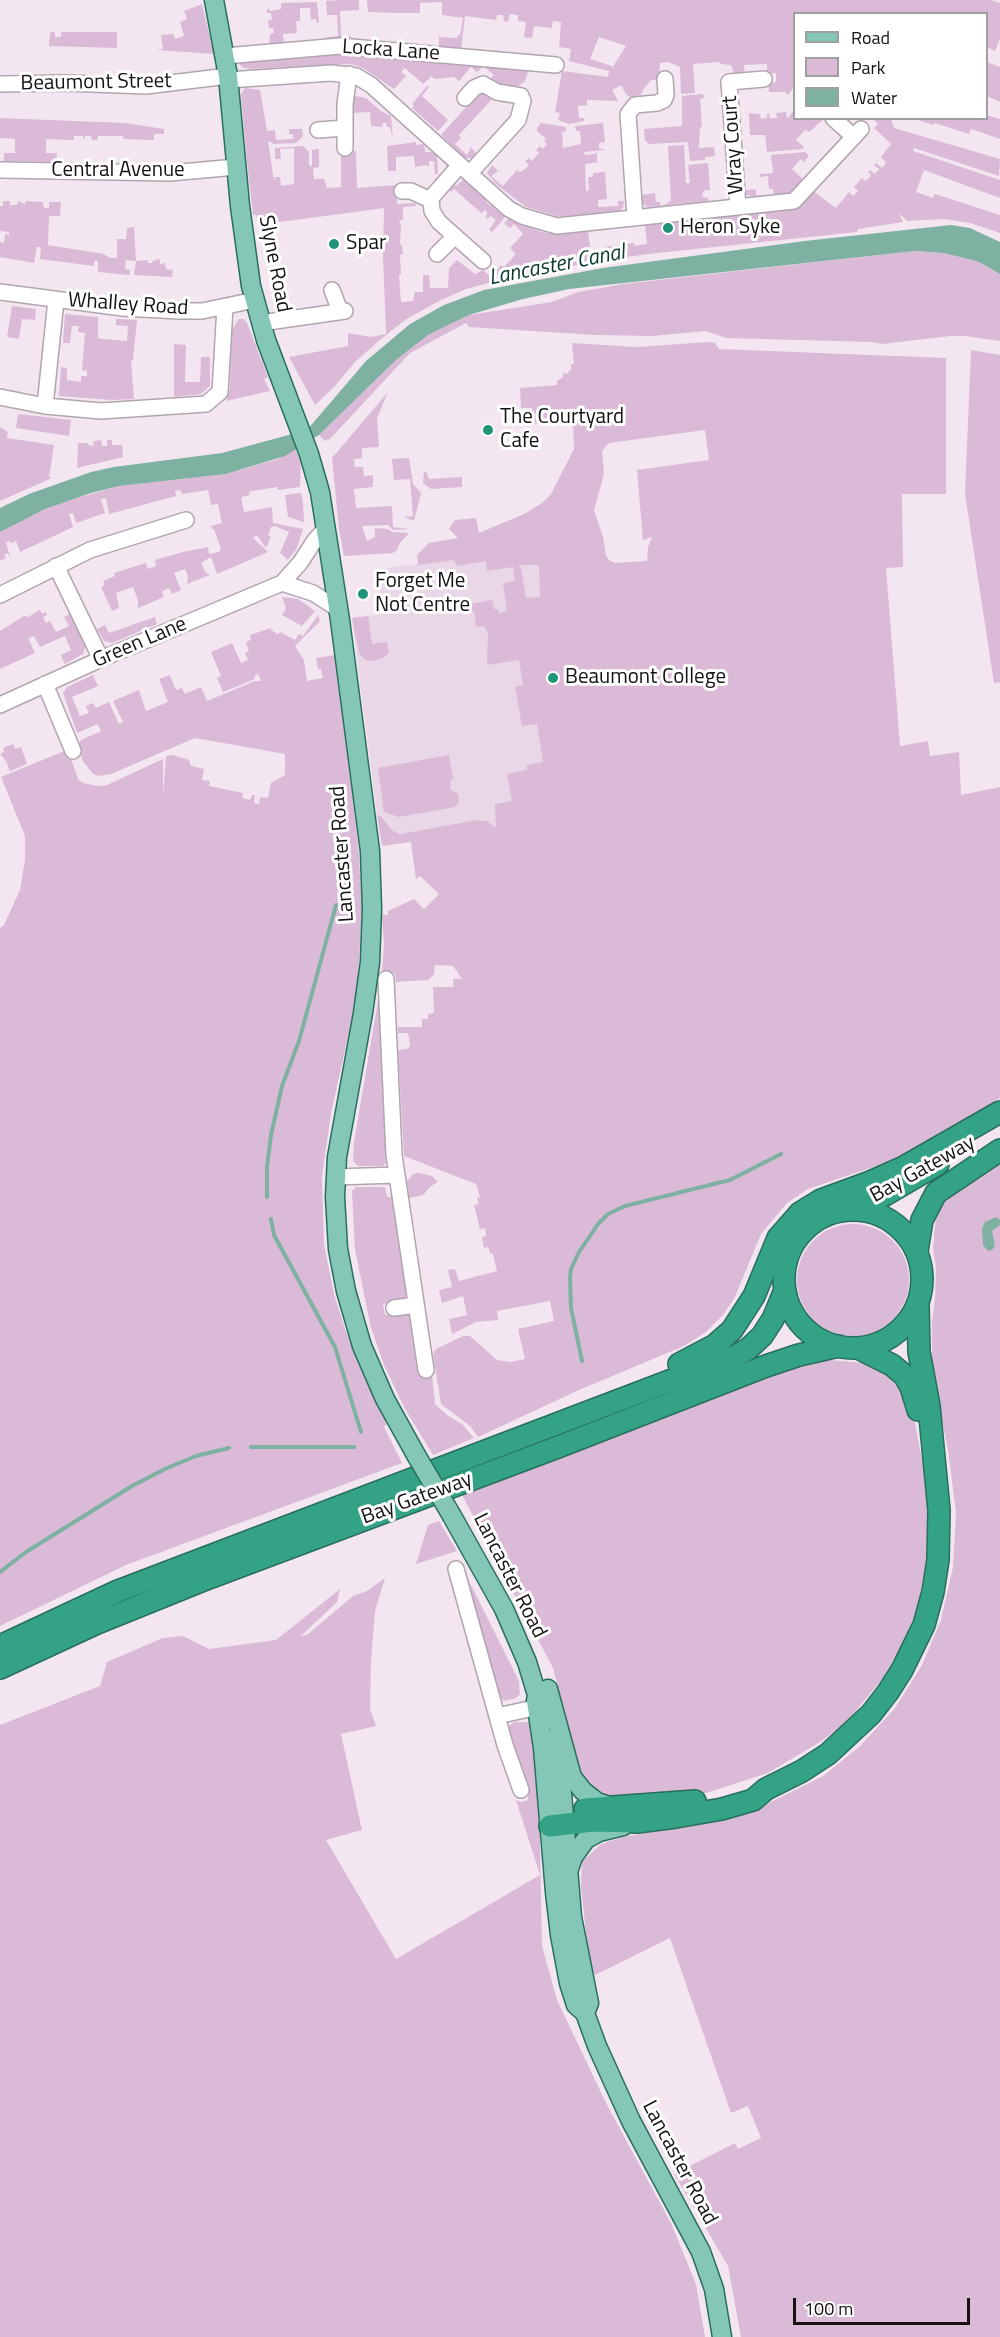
<!DOCTYPE html>
<html>
<head>
<meta charset="utf-8">
<style>
	body { margin:0 }
	#map { position:relative; width:1000px; height:2337px; overflow:hidden; background:#f3e6f1; font-family:"Titillium Web",sans-serif }
	canvas { display:block }
	.legend { position:absolute; left:793px; top:12px; width:195px; height:108px; box-sizing:border-box; background:#fff; border:2px solid #a1a0a1; margin:0; padding:8px 10px; list-style:none; font-size:18px; color:#151114 }
	.legend li { display:flex; align-items:center; gap:12px; height:30px }
	.legend b { width:30px; border:2px solid #a1a0a1 }
	.scale { position:absolute; left:793px; top:2298px; width:177px; height:27px; box-sizing:border-box; border:3px solid #151114; border-top:0; padding-left:8px; font-size:18px; line-height:21px; white-space:nowrap; color:#151114; -webkit-text-stroke:4px #fff; paint-order:stroke }
</style>
</head>
<body>
<div id="map">
<canvas width="1000" height="2337"></canvas>
<ul class="legend">
<li><b style="height:8px;background:#85c7b6"></b>Road</li>
<li><b style="height:16px;background:#dbbad7"></b>Park</li>
<li><b style="height:16px;background:#7eb1a1"></b>Water</li>
</ul>
<div class="scale">100 m</div>
</div>
<script>
const ctx = document.querySelector('canvas').getContext('2d');
ctx.lineJoin = 'round';
function fillPath(path, color) { ctx.fillStyle = color; ctx.fill(path, 'evenodd'); }
const shape = rows => new Path2D(rows.map(r => 'M' + r).join(''));
function trace(path, color, width, dash) { ctx.strokeStyle = color; ctx.lineWidth = width; ctx.lineCap = dash ? 'butt' : 'round'; ctx.setLineDash(dash || []); ctx.stroke(path); }
function label(font, color, halo, rows, align = 'center') {
  ctx.font = font + ' "Titillium Web",sans-serif'; ctx.lineWidth = 6; ctx.setLineDash([]); ctx.textBaseline = 'middle'; ctx.strokeStyle = halo; ctx.fillStyle = color; for (const [text, x, y, turn = 0] of rows) {
    ctx.save(); ctx.translate(x, y); ctx.rotate((+turn || 0) * Math.PI / 180); ctx.textAlign = isNaN(turn) ? turn : align; if (halo) ctx.strokeText(text, 0, 0); ctx.fillText(text, 0, 0); ctx.restore();
  }
}
const built = shape([
	[717,535,496,829,483,820,477,820,402,834,393,830,382,816,377,814,352,618,382,614,378,569,467,558,606,556,610,561,615,563,647,561]
]);
const green = shape([
	[340,0,991,0,1000,3,1000,38,995,51,987,47,986,14,794,14,794,87,788,95,785,92,769,92,768,83,776,82,776,73,767,74,767,64,744,65,745,77,734,73,731,65,720,64,720,62,693,64,695,93,681,94,680,67,668,62,660,63,659,80,651,80,643,90,638,100,633,100,626,94,621,85,612,90,618,101,587,100,587,105,578,106,579,118,584,118,584,121,569,124,558,120,560,113,555,112,562,71,608,77,609,71,569,61,571,49,559,47,561,22,553,21,552,28,534,26,532,38,524,37,526,22,518,21,518,15,510,14,508,22,504,21,503,15,497,15,496,20,465,16,461,51,439,49,439,37,457,38,458,35,460,35,463,18,442,15,442,2,420,3,420,13,396,13,368,12,367,0,359,0,359,10,340,11,341,36,351,36,348,43,327,42,326,37,338,36,337,15,327,15,326,1],
	[599,37,626,46,612,68,612,66,590,59],
	[317,2,319,22,316,23,316,19,311,20,310,8,300,8,300,21,296,21,297,33,283,34,284,46,269,48,270,34,274,33,273,28,269,28,268,20,272,20,271,13,267,13,267,8,271,11,281,9,281,3],
	[202,4,214,54,156,50,163,49,161,35,173,34,175,39,184,36,180,22,187,19,184,11],
	[50,32,55,32,55,37,61,37,61,32,117,32,117,48,49,46],
	[332,50,530,66,525,81,515,89,487,82,494,75,483,66,477,72,471,67,459,81,454,77,436,79,430,76,429,79,423,84,405,68,401,72,406,76,394,89,363,68,351,64,249,69,242,67,238,62],
	[987,62,1000,67,1000,102,987,96],
	[427,86,429,87,422,96,448,120,438,131,412,108,414,106,412,104],
	[245,88,260,90,267,131,275,130,276,140,293,139,293,134,289,134,289,129,302,129,303,136,296,143,274,144,268,141,274,181,275,177,280,177,281,186,294,184,294,148,280,149,281,159,275,159,275,148,303,146,309,152,309,165,312,167,312,150,319,149,319,167,313,168,314,179,324,179,327,188,341,187,341,151,356,151,357,188,396,185,397,204,415,203,416,206,403,207,403,220,399,220,401,226,400,244,402,245,403,254,400,255,401,274,399,275,401,302,413,301,415,292,423,292,423,275,429,275,430,288,448,288,449,268,457,260,475,274,483,270,491,277,501,265,504,267,516,254,510,248,523,234,514,224,510,228,504,223,510,217,515,222,542,232,554,234,588,231,592,262,485,284,466,289,439,301,405,320,380,340,356,361,333,388,315,405,289,357,348,346,348,333,371,337,386,334,383,257,384,208,258,225,256,215,253,215,246,153,241,94],
	[483,88,507,97,502,103,494,97,459,135,461,138,455,144,467,155,471,147,476,153,472,158,465,158,441,135],
	[703,94,704,98,700,99,702,127,700,127,699,148,714,147,715,156,705,157,705,160,690,161,688,142,649,144,645,141,644,129,682,126,682,96],
	[355,96,366,98,381,111,391,116,393,140,390,127,387,127,386,123,383,123,382,127,371,126,370,112,353,113,353,127,350,128,350,101,353,101],
	[794,110,794,118,824,119,809,132,805,130,796,140,804,147,803,149,767,152,765,135,750,135,749,113,760,114,761,119,767,118,767,114,769,113,770,118,777,118,776,113,786,112,787,119],
	[987,115,1000,119,1000,139,971,129,969,134,935,123,933,125,915,119,986,118],
	[0,118,125,123,164,129,164,134,154,134,154,140,124,139,123,136,98,136,97,140,92,140,91,136,85,136,84,140,83,136,74,136,74,140,46,139,46,153,57,153,56,162,4,161,4,153,15,153,15,139,0,138],
	[873,119,891,119,894,128,1000,159,999,176,914,148,913,151,1000,180,1000,198,924,170,916,192,933,198,935,194,1000,215,1000,233,970,223,944,219,907,221,899,213,903,222,858,229,857,232,657,253,603,260,605,247,634,243,634,246,647,244,645,225,792,210,813,191,836,208,849,192,853,196,858,191,854,187,862,178,866,181,871,175,868,172,870,170,875,174,879,169,874,165,876,163,882,168,886,163,881,157,891,144,874,128,878,124],
	[541,123,566,127,566,131,562,132,563,148,581,144,580,131,576,131,575,126,603,123,605,142,599,143,599,148,605,150,584,152,585,155,599,153,597,154,597,162,600,162,585,164,586,191,589,190,588,177,593,177,593,173,605,172,607,199,598,200,598,207,618,206,618,201,624,201,623,208,617,212,561,217,526,207,496,184,487,173,492,165,498,171,491,176,503,186,517,170,520,172,524,170,529,165,525,161,529,158,532,161,539,153,536,150,540,146,543,149,547,144,544,141,546,139,537,131,537,128],
	[416,142,416,145,424,144,425,152,434,152,437,155,438,174,435,174,434,161,429,161,429,167,425,165,415,167,414,156,396,157,396,171,388,171,387,146],
	[684,145,686,183,690,183,688,165,708,163,710,190,705,190,702,194,703,197,708,198,708,201,647,207,642,203,641,195,655,193,656,202,660,202,660,205,667,204,668,202,671,201,668,146],
	[805,152,809,156,804,162,801,159,792,169,805,181,789,198,760,201,760,199,745,194,744,191,753,189,756,190,756,195,763,195,763,200,774,199,773,189,769,189,768,176,760,177,760,174,773,173,771,155],
	[463,180,487,199,485,201,491,206,492,204,507,215,492,232,489,230,496,220,491,216,487,219,486,218,487,212,485,210,481,213,454,189,451,192,449,190,440,200,436,197,452,183,456,186],
	[3,201,10,201,10,205,17,205,18,201,25,204,26,201,43,202,44,208,49,208,49,202,61,202,60,216,49,216,48,245,103,254,111,258,117,258,117,239,126,239,127,228,134,227,136,261,126,260,125,269,130,270,130,275,98,272,98,261,94,261,94,266,40,259,41,247,37,247,34,263,0,257,0,242,4,243,5,234,9,235,9,232,0,231,0,206,3,206],
	[915,251,943,253,977,261,1000,274,1000,341,965,336,951,336,882,344,872,342,726,338,706,331,653,336,595,335,469,327,466,323,410,353,330,439,325,441,319,435,396,360,428,335,469,315,552,302,578,292,623,284],
	[160,259,160,264,165,263,166,269,173,270,172,277,134,275,136,261,148,260,148,263,152,263,154,260],
	[12,306,36,309,35,320,22,319,19,339,7,337],
	[65,314,98,317,98,338,103,339,127,341,128,326,116,325,116,319,137,320,133,360,131,361,134,399,112,400,59,396,61,367,67,368,67,380,81,382,81,376,87,376,87,371,82,370,85,333,78,332,79,326,72,326,70,343,63,343],
	[239,319,244,319,247,323,268,377,264,379,270,391,226,401,230,388,231,331],
	[708,342,715,343,719,349,946,358,946,494,902,494,903,567,886,568,900,746,928,741,930,756,959,752,961,795,1000,787,1000,1098,933,1140,885,1163,808,1189,787,1203,761,1234,735,1297,723,1315,706,1332,684,1346,579,1390,478,1437,470,1426,441,1404,433,1354,436,1349,463,1336,470,1336,497,1360,510,1362,525,1359,518,1329,554,1321,550,1301,497,1311,498,1320,476,1322,452,1334,449,1319,467,1315,463,1296,442,1303,439,1290,452,1287,448,1270,455,1269,459,1281,497,1271,493,1254,490,1253,488,1247,484,1248,482,1237,486,1236,485,1228,480,1229,474,1205,479,1204,477,1198,480,1197,476,1184,404,1156,398,1050,407,1049,410,1046,409,1036,407,1033,398,1033,398,1027,422,1027,422,1019,428,1019,428,1014,434,1013,433,987,453,987,453,979,462,979,453,966,435,965,434,974,428,980,396,982,395,973,382,974,384,944,382,915,388,915,388,911,414,899,424,909,439,894,420,876,416,879,411,842,382,846,377,814,382,817,392,830,400,834,477,820,487,821,496,828,495,804,512,801,507,774,527,770,527,765,543,762,537,724,522,726,515,687,523,685,519,660,487,665,488,634,484,626,476,627,474,611,471,611,470,604,492,600,494,609,498,609,499,613,507,611,503,583,515,581,513,567,487,571,486,561,457,566,454,560,418,565,417,555,429,543,458,538,449,529,455,520,476,518,479,533,524,514,542,503,551,494,574,449,573,419,533,424,532,408,521,408,520,388,557,385,557,381,563,377,563,373,567,374,571,369,571,364,574,364,572,343,637,347],
	[705,430,709,460,637,470,643,540,652,537,648,547,647,561,615,563,610,561,606,556,603,537,594,510,604,474,602,451,609,443],
	[521,565,539,565,540,597,526,598,521,567,517,566],
	[174,344,186,345,185,382,200,382,201,357,210,357,210,386,201,394,174,397],
	[971,350,1000,355,1000,682,994,683,965,494],
	[388,392,377,418,379,447,362,448,362,458,354,459,355,467,363,467,364,476,373,475,373,487,354,489,356,508,392,506,393,527,410,529,393,530,388,525,362,526,367,541,375,537,375,528,388,529,392,532,409,533,400,543,397,550,393,553,344,556,339,529,332,458],
	[18,414,71,420,69,436,16,428],
	[0,427,8,432,7,438,54,445,49,477,52,478,0,501],
	[101,440,102,446,107,446,107,440,112,440,112,445,122,445,123,457,77,468,78,443,88,443,88,445,93,446,94,441],
	[295,448,301,462,300,487,278,490,277,487,253,491,249,492,250,495,241,497,244,512,272,507,273,523,303,529,297,548,288,560,280,553,289,532,275,526,271,527,268,535,271,537,266,548,257,535,253,538,268,552,217,574,211,557,201,563,205,572,210,575,187,584,188,577,185,569,174,573,181,590,172,594,169,588,162,591,164,597,138,608,138,600,133,587,116,593,119,608,112,611,101,587,105,585,103,581,115,576,114,573,146,563,148,569,156,566,155,560,183,552,208,547,209,554,219,552,221,549,214,529,212,529,211,526,222,523,218,504,211,505,208,490,182,494,180,490,175,491,176,496,109,514,106,498,101,499,105,513,76,523,73,513,69,514,73,527,20,552,16,541,11,543,9,541,6,543,10,556,7,553,4,555,6,558,0,561,0,532,33,514,63,502,119,486,226,474,278,459],
	[409,458,413,484,421,493,414,521,404,517,413,516,410,479,394,480,392,459],
	[426,471,429,479,462,477,462,487,431,489,423,483,424,472],
	[301,493,303,502,304,522,288,517,285,495],
	[282,597,298,599,315,611,302,626,282,615,286,608],
	[40,610,42,614,46,612,47,615,43,617,46,623,50,621,56,632,69,626,64,617,71,613,86,645,83,654,65,664,61,655,71,650,65,636,40,647,34,636,28,638,35,653,0,669,0,631,24,616,28,617],
	[318,615,320,621,295,646,304,660,307,681,323,678,321,669,318,669,316,658,335,655,358,842,362,906,358,978,352,1018,331,1114,322,1176,324,1244,334,1294,346,1332,367,1383,387,1424,384,1427,402,1463,126,1565,0,1626,0,928,4,925,20,890,25,860,25,836,1,777,62,752,69,753,78,779,83,783,98,786,107,785,163,759,163,796,166,756,173,755,189,760,191,766,204,769,202,780,210,781,209,786,243,793,242,798,250,800,252,795,255,795,254,803,259,804,260,797,268,798,271,783,285,775,285,754,195,738,111,774,98,776,93,774,82,760,79,745,81,740,101,731,98,724,77,733,63,693,67,687,93,675,98,686,72,697,80,716,89,713,86,706,93,703,96,708,109,702,119,724,123,722,113,701,139,690,146,711,168,702,159,679,170,675,176,690,182,688,185,694,201,687,207,701,255,681,261,681,258,674,254,676,255,679,223,692,217,678,221,676,211,652,232,643,241,663,248,660,245,653,249,651,246,643,251,639,250,635,271,628,271,630,278,634,280,632,295,640,299,634,303,636],
	[368,616,372,644,387,642,389,653,383,658,373,661,365,660,359,653,352,618],
	[155,617,157,624,112,643,104,641,97,629,105,625,109,633],
	[13,744,15,749,21,747,27,764,10,771,6,761,0,754,4,752,3,748],
	[449,755,453,778,450,781,451,790,458,794,459,803,455,807,399,817,384,812,378,768],
	[380,989,386,1162,384,1166,358,1166,353,1161,354,1142],
	[1000,1158,1000,2337,741,2337,728,2266,674,2174,735,2143,738,2149,761,2138,748,2106,731,2113,670,1938,591,1977,581,1887,582,1862,601,1844,623,1837,729,1818,757,1809,823,1776,859,1747,895,1708,922,1665,941,1620,953,1567,956,1513,948,1450,932,1371,932,1321,935,1299,936,1269,933,1248,936,1216,943,1202,957,1186],
	[418,1173,432,1176,438,1182,431,1186,423,1195,409,1198,407,1181,413,1174],
	[356,1187,385,1187,387,1197,394,1197,409,1292,405,1299,383,1304,385,1315,406,1311,410,1313,422,1376,432,1374,435,1404,447,1415,462,1424,474,1438,433,1455,405,1409,384,1365,371,1328,355,1250,352,1191],
	'797 1280a56 56 0 1 1 112 0a56 56 0 1 1-112 0Z',
	[819,1359,863,1363,880,1368,894,1378,912,1408,929,1496,928,1553,924,1583,915,1617,898,1652,883,1678,845,1724,820,1742,768,1773,706,1793,668,1798,606,1797,587,1785,581,1774,553,1668,461,1493,794,1364],
	[439,1521,457,1551,416,1564,428,1525],
	[464,1571,519,1681,520,1694,516,1698,504,1701,498,1694],
	[385,1578,375,1611,371,1661,370,1709,376,1726,341,1734,362,1830,326,1840,396,1959,540,1875,516,1800,522,1802,528,1800,528,1789,508,1733,508,1727,514,1722,530,1722,535,1729,539,1795,542,1946,557,2000,607,2105,671,2223,696,2284,705,2337,0,2337,0,1725,100,1686,107,1662,163,1638,183,1636,209,1649,276,1640,340,1589,337,1602,301,1636,307,1635,353,1596,367,1591]
]);
const water = shape([
	[951,225,970,228,1000,242,1000,274,977,261,943,253,915,251,569,289,523,299,469,315,428,335,396,360,319,435,285,456,226,474,119,486,91,493,45,509,0,532,0,508,29,494,91,472,114,467,222,453,307,430,366,361,410,324,444,305,484,290,603,268,805,241],
	[996,1217,1000,1220,1000,1225,992,1231,995,1246,992,1250,988,1251,983,1245,982,1229,985,1222]
]);
const stream = shape([
	[267,1197,267,1167,271,1135,282,1086,299,1041,336,905],
	[271,1219,274,1235,335,1347,361,1432],
	[582,1361,571,1308,570,1278,571,1269,579,1252,598,1224,608,1214,625,1206,730,1180,781,1154],
	[251,1447,354,1447],
	[0,1572,26,1552,132,1486,167,1468,196,1456,229,1448]
]);
const minor = shape([
	[225,56,340,46,556,65],
	[228,80,331,73,356,76,371,85,509,209,522,216,557,226,794,201,861,129],
	[0,84,66,83,146,86,228,76],
	[465,98,474,88,483,84,497,92,521,96,523,101,518,120,470,173],
	[833,118,854,137],
	[318,130,345,128],
	[345,148,345,104,349,74],
	[460,165,431,198,432,211,439,222,483,261],
	[0,170,170,173,236,167],
	[402,191,411,191,426,198,431,198],
	[738,207,729,82,764,79],
	[635,218,628,114,635,105,657,103,664,100,666,95,665,79],
	[437,254,455,236],
	[332,290,340,311],
	[0,292,123,308,179,311,202,311,255,300],
	[261,323,345,311],
	[0,397,45,406,101,411,206,404,220,392,225,307],
	[45,406,56,300],
	[56,566,101,659],
	[282,583,313,593,338,609],
	[0,595,90,550,186,520],
	[45,684,73,751],
	[0,705,101,659,282,583,300,563,315,540,326,528],
	[386,979,394,1155,426,1370],
	[335,1177,397,1175],
	[394,1308,416,1305],
	[456,1569,505,1745,521,1790],
	[497,1716,543,1706]
]);
const major = shape([
	[214,0,228,76,240,206,251,286,266,340,309,454,320,492,340,620,370,851,372,909,370,962,363,1013,337,1157,335,1197,338,1249,346,1291,362,1346,385,1399,416,1455],
	[452,1516,504,1609,527,1662,537,1695,543,1704],
	[548,1689,572,1777,583,1791,597,1802,612,1807],
	[537,1695,536,1701,543,1748,555,1892,560,1935,569,1983,576,2005,585,2013,597,2046,631,2121,701,2252,714,2289,722,2337],
	[552,1739,562,1793,572,1917,589,2003,585,2013],
	[569,1869,573,1857,586,1839,599,1832,623,1826]
]);
const highway = shape([
	[851,1208,885,1195,938,1164],
	'784 1279a69 69 0 1 1 138 0a69 69 0 1 1-138 0Z',
	[917,1251,922,1220,936,1193,1000,1150],
	[858,1348,892,1365,904,1375,911,1387,918,1410],
	[679,1364,715,1345,732,1330,754,1296,778,1238,800,1213,821,1200,870,1182,904,1167,1000,1112],
	[0,1646,118,1591,735,1356,748,1349,762,1336,773,1319,785,1290],
	[0,1668,97,1623,201,1581,558,1447,766,1366,799,1355,839,1346],
	[585,1809,695,1801],
	[550,1826,593,1821,637,1822,676,1817,722,1809,753,1800,766,1789,802,1771,828,1754,871,1714,888,1692,902,1670,924,1625,933,1592,938,1560,939,1510,929,1406,919,1352,918,1305]
]);
const majorBridge = shape([
	[416,1455,452,1516]
]);
const markers = [
	[668,228,6,"#1f9479"],
	[334,244,6,"#1f9479"],
	[488,430,6,"#1f9479"],
	[363,594,6,"#1f9479"],
	[553,678,6,"#1f9479"]
];
const streetNames = [
	["Locka Lane",391,51,4],
	["Beaumont Street",96,83,-1],
	["Wray Court",734,145,-94],
	["Central Avenue",118,171],
	["Slyne Road",274,264,79],
	["Whalley Road",128,305,4],
	["Green Lane",140,643,-23],
	["Lancaster Road",343,854,-94],
	["Bay Gateway",923,1170,-29],
	["Bay Gateway",417,1499,-20],
	["Lancaster Road",509,1576,63],
	["Lancaster Road",679,2163,62]
];
const poiNames = [
	["Heron Syke",680,228],
	["Spar",346,244],
	["The Courtyard",500,418],
	["Cafe",500,442],
	["Forget Me",375,582],
	["Not Centre",375,606],
	["Beaumont College",565,678]
];
const waterNames = [
	["Lancaster Canal",557,266,-11]
];
fillPath(built, '#e9d6e6');
fillPath(green, '#dbbad7');
fillPath(water, '#7eb1a1');
trace(stream, '#7eb1a1', 4);
trace(minor, '#b1a5af', 18);
trace(major, '#286f5d', 21);
trace(highway, '#286f5d', 24);
trace(minor, '#fff', 15);
trace(major, '#85c7b6', 18);
trace(highway, '#33a285', 21);
trace(majorBridge, '#286f5d', 21, []);
trace(majorBridge, '#85c7b6', 18);
for (const [x, y, r, color] of markers) { const dot = new Path2D(); dot.arc(x, y, r, 0, 2 * Math.PI); ctx.fillStyle = color; ctx.fill(dot); trace(dot, '#fff', 2); }
label('21px', '#151114', '#fff', streetNames);
label('21px', '#151114', '#fff', poiNames, 'left');
label('italic 22px', '#09382c', '#fff', waterNames);
</script>
</body>
</html>
